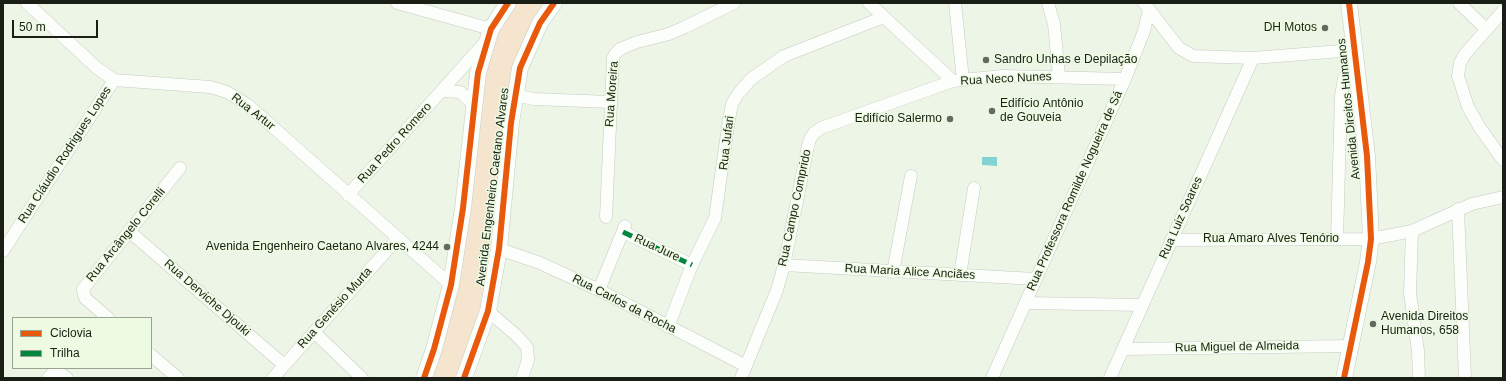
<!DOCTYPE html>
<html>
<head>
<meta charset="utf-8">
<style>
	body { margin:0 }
	#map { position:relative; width:1506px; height:381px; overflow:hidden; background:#edf5e7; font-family:Arial,sans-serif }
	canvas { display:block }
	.frame { position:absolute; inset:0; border:4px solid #1a1f16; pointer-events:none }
	.legend { position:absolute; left:12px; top:317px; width:140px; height:52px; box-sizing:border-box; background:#ecfbe1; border:1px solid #98a390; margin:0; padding:5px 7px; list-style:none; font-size:12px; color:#1a1f16 }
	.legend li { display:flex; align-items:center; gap:8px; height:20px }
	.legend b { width:20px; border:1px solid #98a390 }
	.scale { position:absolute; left:12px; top:20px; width:86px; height:18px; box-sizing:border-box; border:2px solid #1a1f16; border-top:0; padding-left:5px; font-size:12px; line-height:14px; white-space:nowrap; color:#1a1f16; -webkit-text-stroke:3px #ecfbe1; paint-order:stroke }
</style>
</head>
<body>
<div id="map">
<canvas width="1506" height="381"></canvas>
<div class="frame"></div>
<ul class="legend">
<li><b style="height:5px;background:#e8590c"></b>Ciclovia</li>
<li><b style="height:5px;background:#00873e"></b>Trilha</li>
</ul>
<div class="scale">50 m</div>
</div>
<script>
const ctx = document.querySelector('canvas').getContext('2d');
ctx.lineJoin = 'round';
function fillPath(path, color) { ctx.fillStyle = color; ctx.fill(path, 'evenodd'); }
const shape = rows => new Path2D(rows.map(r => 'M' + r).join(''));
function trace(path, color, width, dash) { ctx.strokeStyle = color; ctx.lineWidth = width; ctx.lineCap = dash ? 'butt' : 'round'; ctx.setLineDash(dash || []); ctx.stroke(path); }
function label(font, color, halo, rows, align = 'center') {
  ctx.font = font + ' Arial,sans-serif'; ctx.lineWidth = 3; ctx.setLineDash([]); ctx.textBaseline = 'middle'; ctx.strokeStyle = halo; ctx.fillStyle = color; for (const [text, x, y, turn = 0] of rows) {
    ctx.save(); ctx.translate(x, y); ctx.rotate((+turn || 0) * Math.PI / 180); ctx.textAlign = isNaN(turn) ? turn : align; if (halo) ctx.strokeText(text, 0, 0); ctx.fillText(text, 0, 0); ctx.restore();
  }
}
const green = shape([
	[514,3,547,3,523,41,510,82,493,244,481,315,456,378,429,378,459,288,483,75,496,30]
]);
const water = shape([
	[982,157,997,157,997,166,982,165]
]);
const minor = shape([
	[27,3,97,68,114,80,210,87,227,92,248,105,451,285],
	[397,3,491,29],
	[869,3,953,81],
	[955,3,963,80],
	[1048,3,1054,24,1059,76],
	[1144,3,1179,48,1193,56,1253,58,1354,50],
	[1459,3,1486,29],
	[1503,11,1465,54,1460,63,1458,76,1468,107,1480,128,1503,160],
	[442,91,460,92,474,105],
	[514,95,534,99,610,102],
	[348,195,487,40],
	[1458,209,1465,378],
	[606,217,613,58,616,53,620,49,637,42,669,34,685,27,734,3],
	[129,231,284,365],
	[1412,231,1410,293,1418,351,1419,378],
	[623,232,692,265],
	[1337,239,1341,96,1344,78,1356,67],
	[1171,240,1371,239,1412,231,1472,204,1503,197],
	[499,249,540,263,599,290,746,366],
	[3,251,114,80],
	[784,265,1035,279],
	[893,272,911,176],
	[960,275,974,188],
	[599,290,625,226],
	[1026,303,1142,305],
	[488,311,516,335,527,347,528,360,522,378],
	[108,318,85,298,83,289,180,168],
	[668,327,692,265,715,218,729,119,732,104,738,94,751,79,784,56,884,17],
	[314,332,362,378],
	[1123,349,1351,346],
	[151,355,178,378],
	[48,378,53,373,58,372,67,378],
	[273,378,398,238],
	[741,378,777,290,784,265,808,146,810,139,814,133,821,128,953,81,1002,76,1125,79],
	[992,378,1125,79,1144,31,1149,10],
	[1110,378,1253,58]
]);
const major = shape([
	[424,378,434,349,451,285,463,208,478,73,491,29,508,3],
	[464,378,488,311,499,249,511,123,520,68,540,23,554,3],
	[1344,378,1368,262,1371,239,1367,156,1349,3]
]);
const quiet = shape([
	[623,232,692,265]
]);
const cycleway = shape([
	[424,378,434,349,451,285,463,208,478,73,491,29,508,3],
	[464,378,488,311,499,249,511,123,520,68,540,23,554,3],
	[1344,378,1368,262,1371,239,1367,156,1349,3]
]);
const markers = [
	[1325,28,4,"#646a5f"],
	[986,60,4,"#646a5f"],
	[992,111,4,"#646a5f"],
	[950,119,4,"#646a5f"],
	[447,247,4,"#646a5f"],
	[1373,324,4,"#646a5f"]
];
const poiNames = [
	["DH Motos",1317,28],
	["Sandro Unhas e Depilação",994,60,"left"],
	["Edifício Antônio",1000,104,"left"],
	["de Gouveia",1000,118,"left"],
	["Edifício Salermo",942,119],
	["Avenida Engenheiro Caetano Alvares, 4244",439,247],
	["Avenida Direitos",1381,317,"left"],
	["Humanos, 658",1381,331,"left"]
];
const streetNames = [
	["Rua Neco Nunes",1006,79,-3],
	["Rua Moreira",612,94,-86],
	["Avenida Direitos Humanos",1349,109,-96],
	["Rua Artur",253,112,38],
	["Rua Pedro Romero",395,143,-48],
	["Rua Jufari",727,143,-83],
	["Rua Cláudio Rodrigues Lopes",65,155,-57],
	["Avenida Engenheiro Caetano Alvares",493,187,-83],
	["Rua Professora Romilde Nogueira de Sá",1075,191,-66],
	["Rua Campo Comprido",795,208,-78],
	["Rua Luiz Soares",1181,218,-66],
	["Rua Arcângelo Corelli",126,235,-51],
	["Rua Amaro Alves Tenório",1271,239],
	["Rua Jure",657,248,25],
	["Rua Maria Alice Anciães",910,272,3],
	["Rua Derviche Djouki",207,298,41],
	["Rua Carlos da Rocha",624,304,27],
	["Rua Genésio Murta",335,308,-48],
	["Rua Miguel de Almeida",1237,347,-1]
];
fillPath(green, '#f5e5ce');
fillPath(water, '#84d3d3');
trace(minor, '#c5cbc0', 13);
trace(major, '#c5cbc0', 17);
trace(minor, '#fcfefb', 12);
trace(major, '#fcfefb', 16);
trace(quiet, '#00873e', 5, [10, 5]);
trace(cycleway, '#e8590c', 6);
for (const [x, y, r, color] of markers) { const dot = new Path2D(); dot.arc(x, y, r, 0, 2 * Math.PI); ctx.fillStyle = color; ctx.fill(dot); trace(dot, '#ecfbe1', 1.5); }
label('12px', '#1a1f16', '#ecfbe1', poiNames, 'right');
label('12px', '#1a1f16', '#ecfbe1', streetNames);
</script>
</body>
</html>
